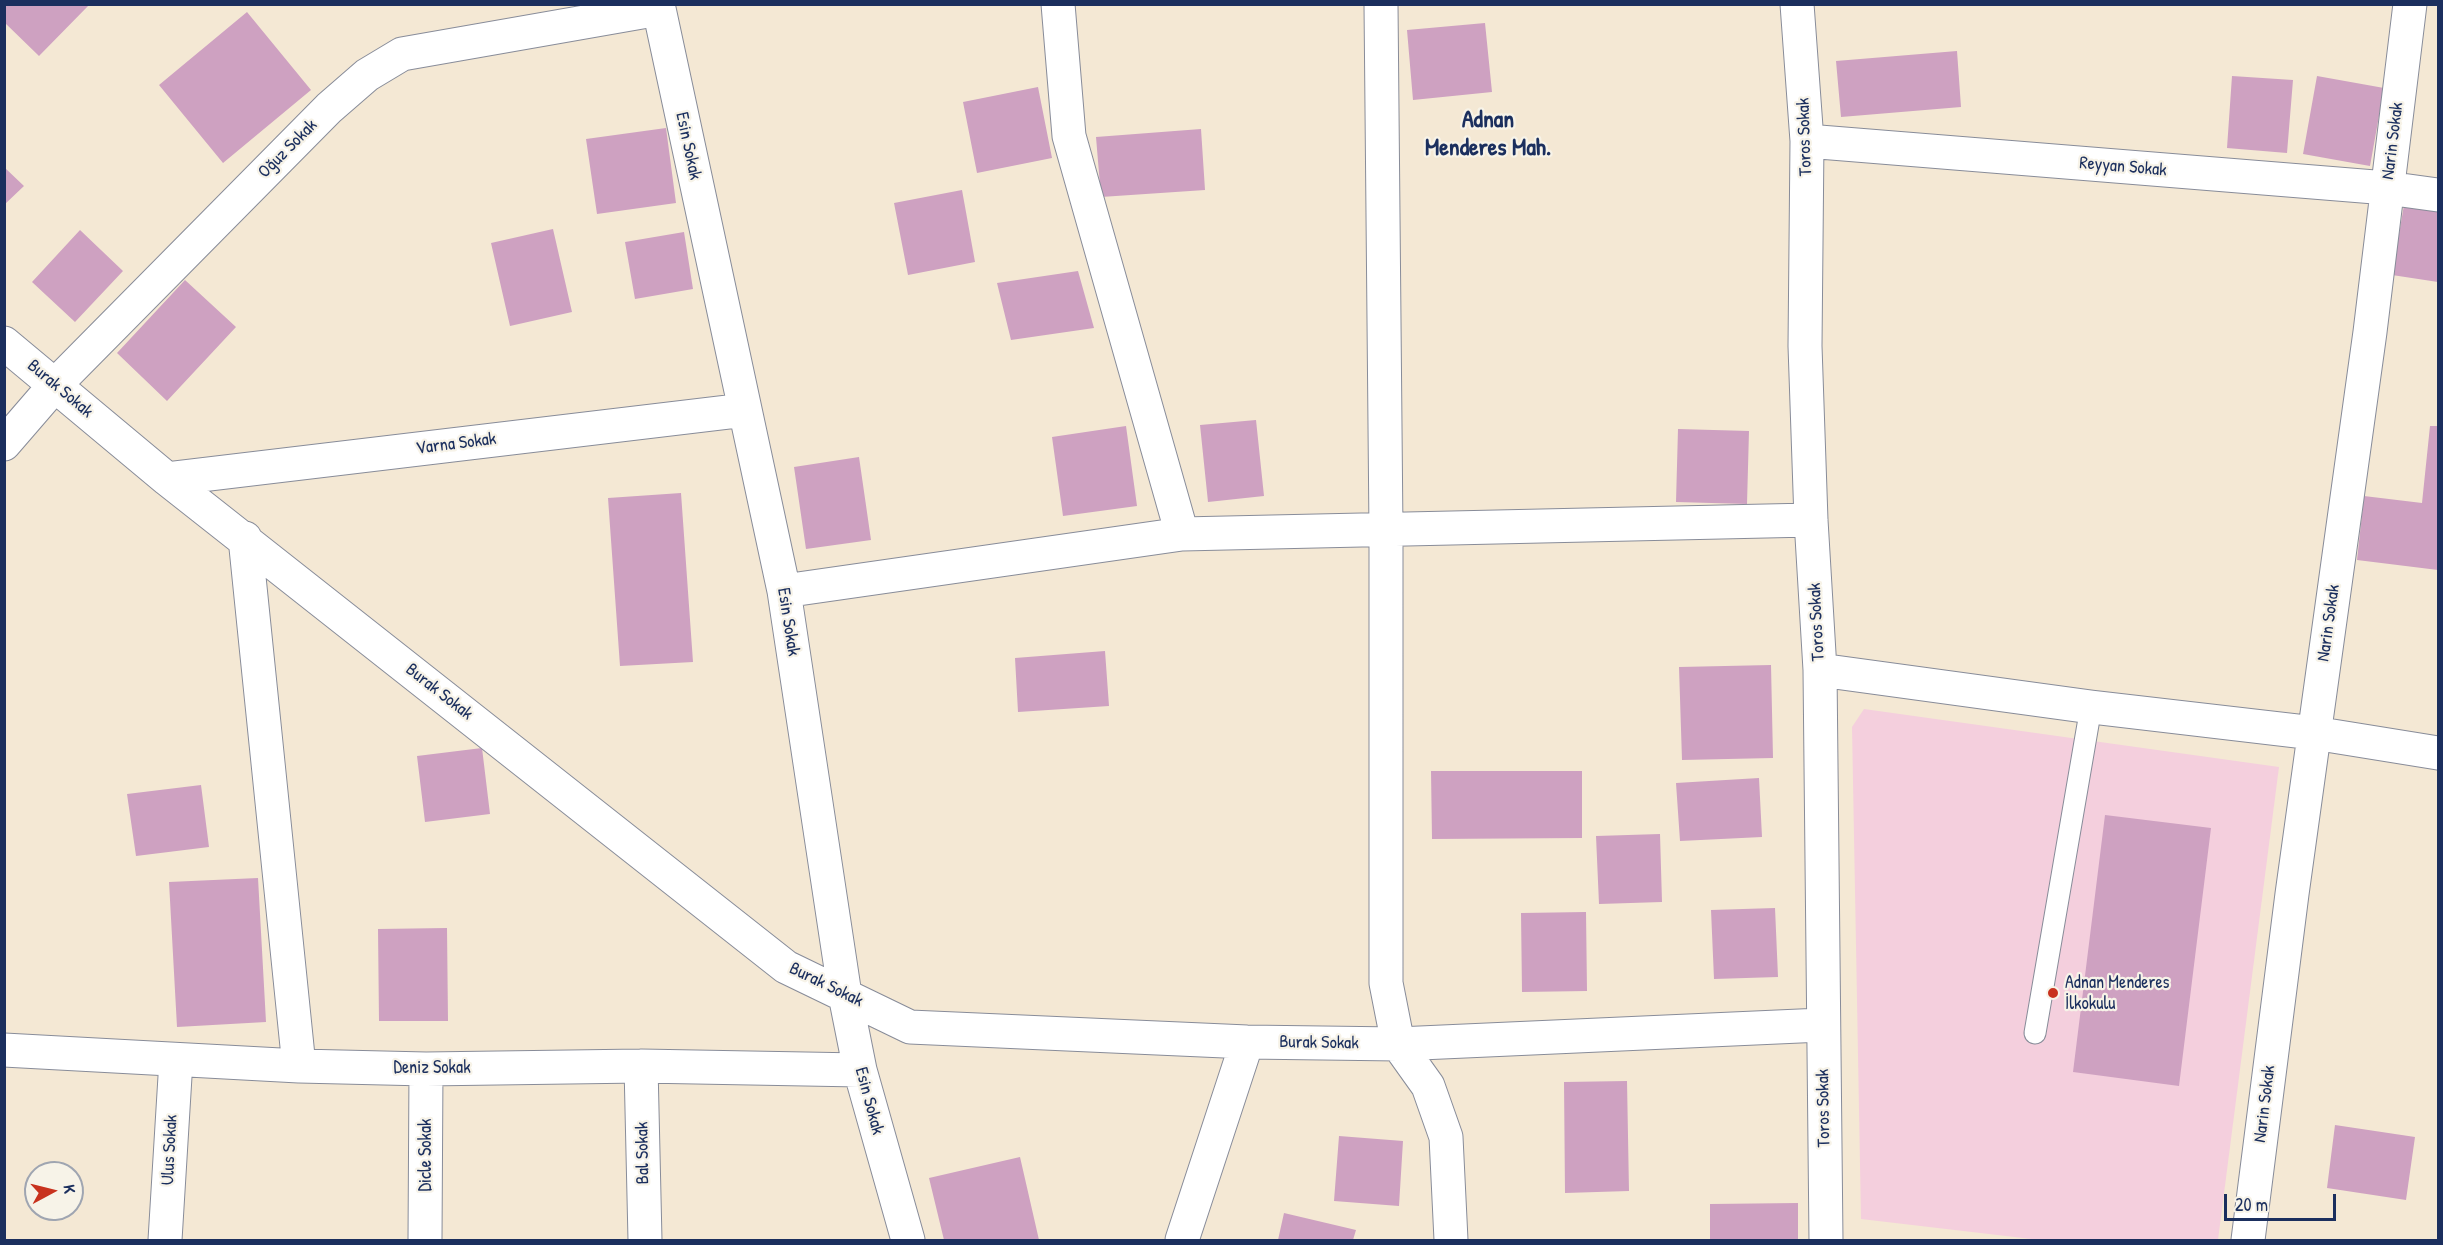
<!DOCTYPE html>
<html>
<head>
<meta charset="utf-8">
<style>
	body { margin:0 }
	#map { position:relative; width:2443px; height:1245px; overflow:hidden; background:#f4e8d4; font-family:"Patrick Hand",sans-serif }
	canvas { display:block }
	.frame { position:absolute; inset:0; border:6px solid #1b2f5e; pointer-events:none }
	.north { position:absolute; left:24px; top:1161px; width:60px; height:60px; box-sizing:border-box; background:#f7f3e8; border:2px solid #9fa5b1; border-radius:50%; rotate:83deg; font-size:16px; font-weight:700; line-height:24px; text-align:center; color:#1b2f5e }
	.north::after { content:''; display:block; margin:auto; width:21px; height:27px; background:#c8321e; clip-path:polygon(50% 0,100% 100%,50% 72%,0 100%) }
	.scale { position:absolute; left:2224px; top:1194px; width:112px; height:27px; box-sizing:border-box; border:3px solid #1b2f5e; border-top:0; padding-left:8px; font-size:18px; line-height:21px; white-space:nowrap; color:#1b2f5e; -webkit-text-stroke:4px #f7f3e8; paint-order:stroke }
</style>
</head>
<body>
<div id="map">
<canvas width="2443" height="1245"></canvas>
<div class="frame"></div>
<div class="north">K</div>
<div class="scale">20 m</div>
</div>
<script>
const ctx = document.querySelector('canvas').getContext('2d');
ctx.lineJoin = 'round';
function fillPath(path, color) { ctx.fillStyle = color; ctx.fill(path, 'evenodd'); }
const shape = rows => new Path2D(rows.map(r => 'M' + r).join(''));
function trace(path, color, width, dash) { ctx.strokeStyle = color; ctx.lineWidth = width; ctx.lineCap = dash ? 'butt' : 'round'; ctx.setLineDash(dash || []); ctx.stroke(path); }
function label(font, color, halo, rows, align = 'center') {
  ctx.font = font + ' "Patrick Hand",sans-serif'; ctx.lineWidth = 4.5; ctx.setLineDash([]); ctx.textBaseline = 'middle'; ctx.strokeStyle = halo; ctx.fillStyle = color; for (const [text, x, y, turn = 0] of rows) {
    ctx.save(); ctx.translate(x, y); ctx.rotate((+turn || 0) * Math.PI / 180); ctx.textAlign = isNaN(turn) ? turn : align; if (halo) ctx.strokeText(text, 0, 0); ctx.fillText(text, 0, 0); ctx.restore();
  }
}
const built = shape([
	[1864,709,2279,767,2218,1240,2040,1240,1861,1219,1852,727]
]);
const building = shape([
	[4,4,90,4,39,56,4,22],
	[247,12,311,90,223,163,159,85],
	[1485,23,1492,92,1413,100,1407,30],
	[1957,51,1961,107,1841,117,1836,61],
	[2232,76,2293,80,2287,153,2227,148],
	[2317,76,2384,88,2370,166,2303,154],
	[1038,87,1052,158,977,173,963,102],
	[666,128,676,203,597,214,586,139],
	[1201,129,1205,190,1101,197,1096,137],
	[4,167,24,186,4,205],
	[962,190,975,262,908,275,894,203],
	[2404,205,2438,210,2438,282,2392,275],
	[553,229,572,312,510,326,491,243],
	[80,230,123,271,75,322,32,282],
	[684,232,693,289,635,299,625,242],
	[1078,271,1094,328,1011,340,997,283],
	[185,280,236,327,167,401,117,353],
	[1256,420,1264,496,1208,502,1200,425],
	[1126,426,1137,506,1063,516,1052,437],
	[2430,426,2438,426,2438,570,2357,560,2364,496,2422,503],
	[1678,429,1749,431,1747,504,1676,502],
	[859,457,871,540,806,549,794,467],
	[681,493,693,662,620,666,608,498],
	[1105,651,1109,706,1018,712,1015,658],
	[1771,665,1773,758,1682,760,1679,667],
	[482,748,490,814,425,822,417,756],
	[1431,771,1582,771,1582,838,1432,839],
	[1759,778,1762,837,1680,841,1676,783],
	[201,785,209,847,136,856,127,794],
	[2105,815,2211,828,2179,1086,2073,1072],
	[1660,834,1662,902,1599,904,1596,836],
	[258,878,266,1022,177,1027,169,882],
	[1775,908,1778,977,1714,979,1711,910],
	[1586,912,1587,991,1522,992,1521,913],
	[447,928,448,1021,379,1021,378,929],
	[1627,1081,1629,1191,1565,1193,1564,1082],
	[2335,1125,2415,1137,2406,1200,2327,1188],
	[1339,1136,1403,1141,1399,1206,1334,1201],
	[1020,1157,1039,1240,944,1240,929,1178],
	[1798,1203,1798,1240,1710,1240,1710,1204],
	[1284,1213,1356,1230,1353,1240,1278,1240]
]);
const service = shape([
	[2035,1033,2091,707]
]);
const minor = shape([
	[658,4,784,591,845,995,860,1070,908,1240],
	[1058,4,1069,136,1182,534],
	[1381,4,1386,531,1386,983,1398,1044,1428,1086,1446,1137,1451,1240],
	[1797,4,1807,141,1805,346,1811,520,1820,670,1826,1240],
	[1807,141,2387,188,2438,195],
	[4,343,167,479,786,967,910,1027,1247,1042,1398,1044,1822,1025],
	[4,444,55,385,329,108,367,75,402,54,659,9],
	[167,479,745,410],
	[245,538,299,1066],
	[784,591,1182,534,1811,520],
	[1820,670,2091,707,2314,733,2438,753],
	[4,1050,299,1066,426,1069,641,1066,860,1070],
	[641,1066,645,1240],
	[165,1240,176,1060],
	[425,1240,426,1069],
	[1182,1240,1247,1042],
	[2248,1240,2292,894,2370,332,2410,4]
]);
const markers = [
	[2053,993,6,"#c8321e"]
];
const streetNames = [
	["Toros Sokak",1805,137,-92],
	["Narin Sokak",2393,141,-83],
	["Esin Sokak",688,146,78],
	["Oğuz Sokak",288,149,-45],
	["Reyyan Sokak",2123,167,5],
	["Burak Sokak",60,389,40],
	["Varna Sokak",456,444,-7],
	["Esin Sokak",788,622,81],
	["Toros Sokak",1817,622,-93],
	["Narin Sokak",2329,623,-82],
	["Burak Sokak",439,692,38],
	["Burak Sokak",826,985,26],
	["Burak Sokak",1319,1043,1],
	["Deniz Sokak",432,1068],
	["Esin Sokak",869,1101,75],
	["Narin Sokak",2265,1104,-83],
	["Toros Sokak",1824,1108,-91],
	["Ulus Sokak",170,1150,-87],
	["Bal Sokak",643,1153,-91],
	["Dicle Sokak",426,1155,-90]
];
const poiNames = [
	["Adnan Menderes",2065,983],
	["İlkokulu",2065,1004]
];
const districtNames = [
	["Adnan",1488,121],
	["Menderes Mah.",1488,149]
];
fillPath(built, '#f4cfdd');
fillPath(building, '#cea1c1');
trace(service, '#888c99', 23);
trace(minor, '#888c99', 35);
trace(service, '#fff', 21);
trace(minor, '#fff', 33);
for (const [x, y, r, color] of markers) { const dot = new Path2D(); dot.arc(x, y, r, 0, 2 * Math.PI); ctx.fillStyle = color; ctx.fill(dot); trace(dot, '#f7f3e8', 2); }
label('18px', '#1b2f5e', '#f7f3e8', streetNames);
label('18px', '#1b2f5e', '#f7f3e8', poiNames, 'left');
label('bold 24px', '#1b2f5e', '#f7f3e8', districtNames);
</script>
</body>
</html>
